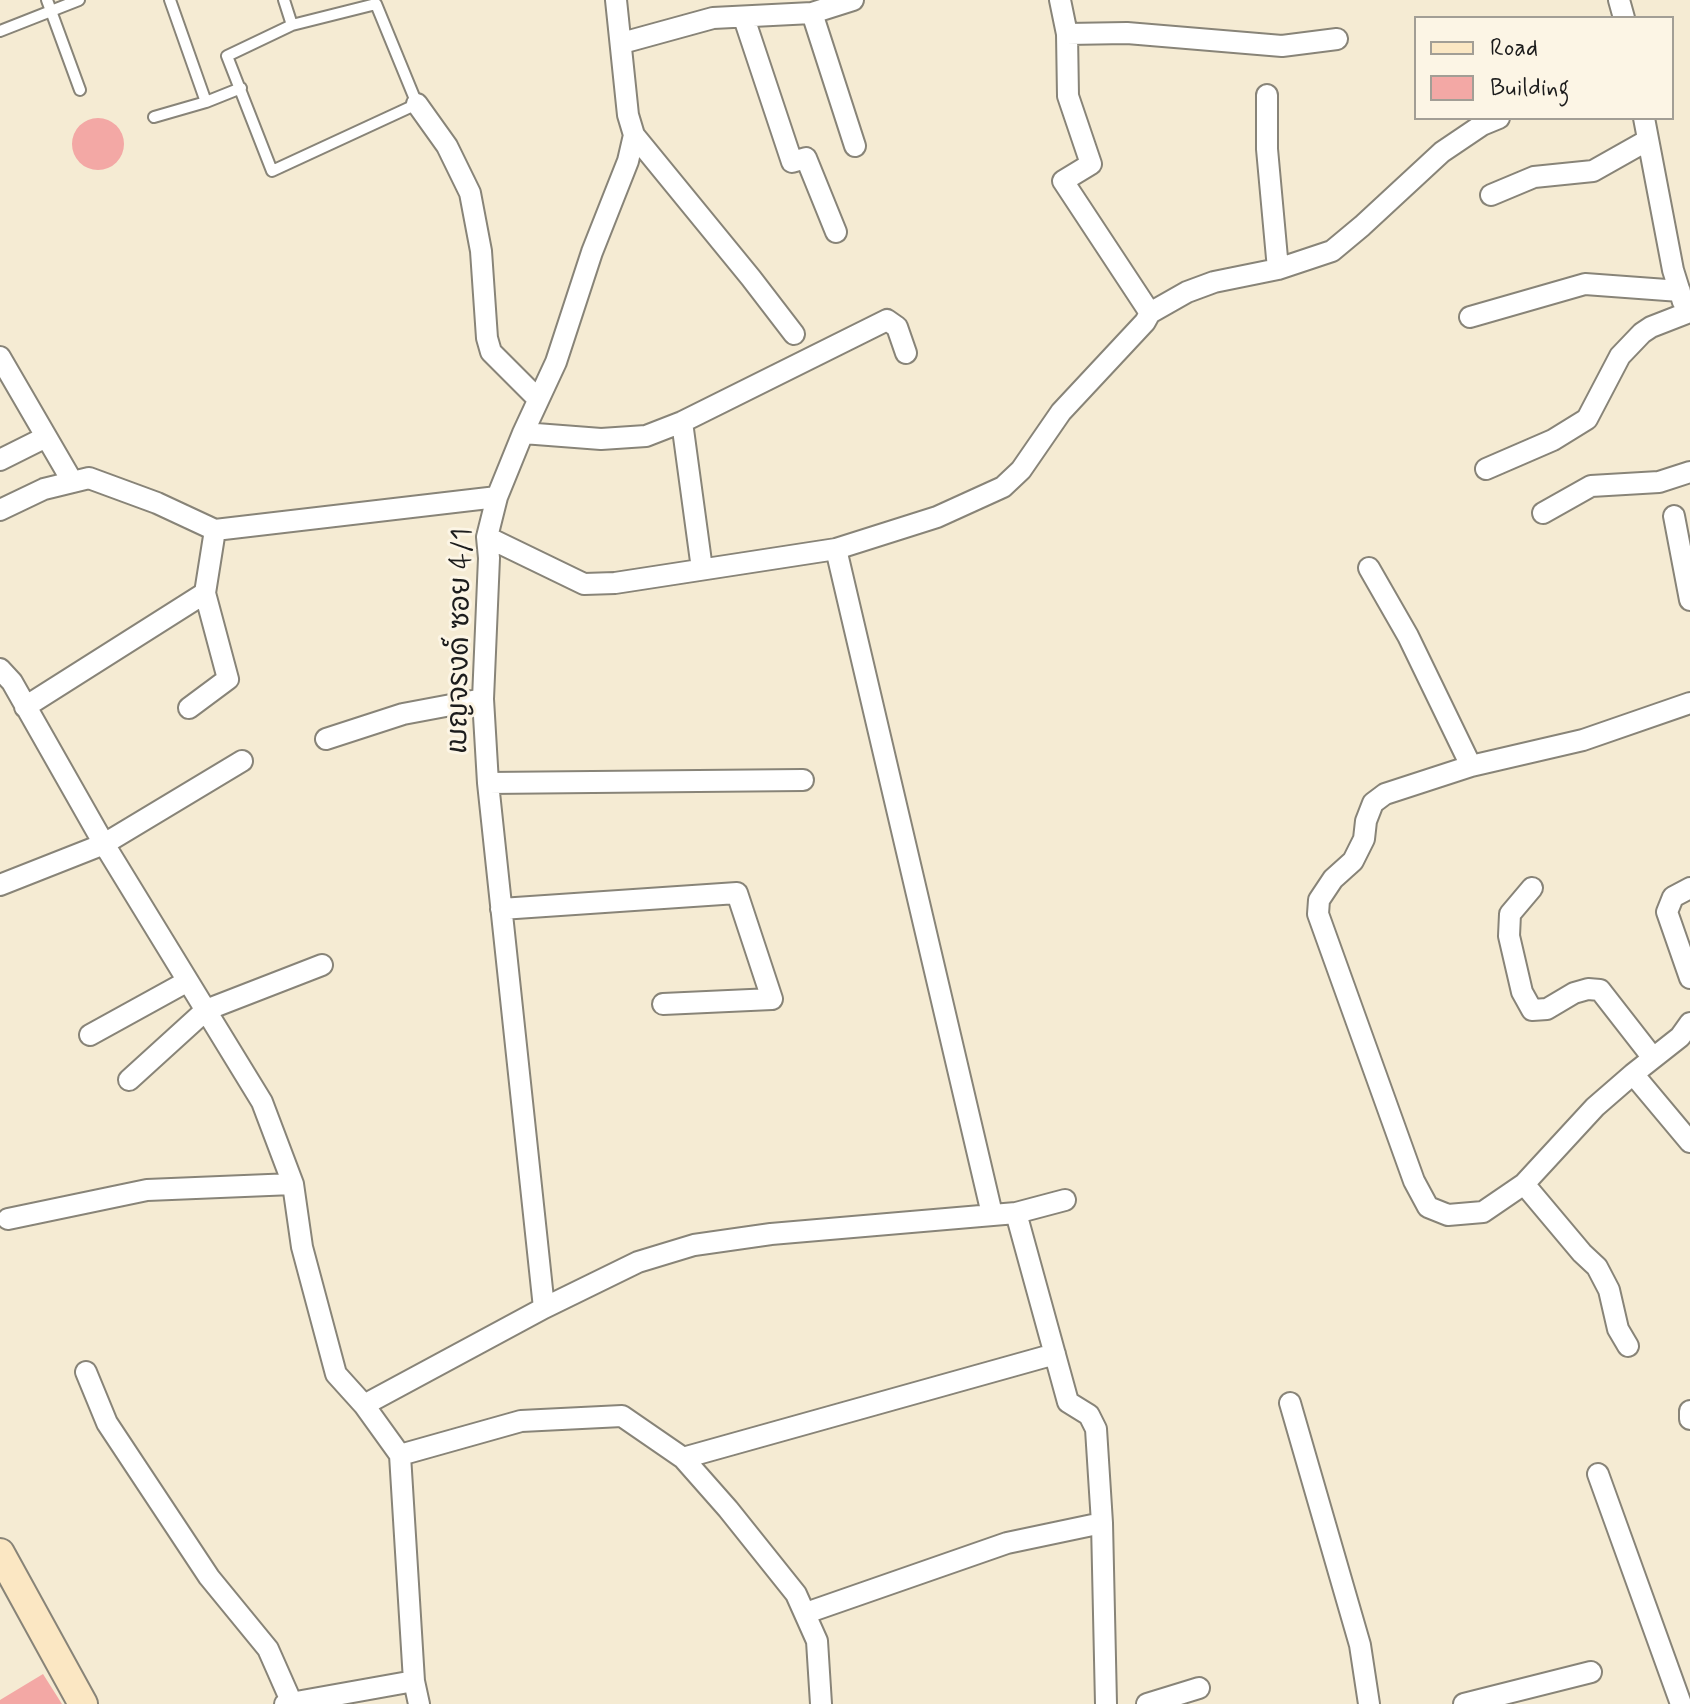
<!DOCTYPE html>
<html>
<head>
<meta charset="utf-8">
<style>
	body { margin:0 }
	#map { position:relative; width:1690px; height:1704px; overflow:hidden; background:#f5ebd3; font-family:Mynerve,sans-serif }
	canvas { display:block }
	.legend { position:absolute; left:1414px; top:16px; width:260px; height:104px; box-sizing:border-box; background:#fcf5e5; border:2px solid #a29e95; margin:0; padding:10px 14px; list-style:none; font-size:24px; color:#1c1c1c }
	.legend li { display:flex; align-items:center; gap:16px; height:40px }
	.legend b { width:40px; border:2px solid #a29e95 }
</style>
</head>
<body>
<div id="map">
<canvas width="1690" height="1704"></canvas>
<ul class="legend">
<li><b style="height:10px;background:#fbe7c3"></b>Road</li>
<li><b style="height:22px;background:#f3a8a5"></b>Building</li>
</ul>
</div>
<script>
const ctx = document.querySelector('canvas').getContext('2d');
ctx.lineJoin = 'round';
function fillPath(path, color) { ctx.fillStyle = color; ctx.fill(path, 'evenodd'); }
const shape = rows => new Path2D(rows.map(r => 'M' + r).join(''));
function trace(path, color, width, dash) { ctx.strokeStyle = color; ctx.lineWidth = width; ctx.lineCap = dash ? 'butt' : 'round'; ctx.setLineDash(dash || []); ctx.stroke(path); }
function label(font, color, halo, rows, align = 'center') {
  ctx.font = font + ' Mynerve,"Playpen Sans Thai",sans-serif'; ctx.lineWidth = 6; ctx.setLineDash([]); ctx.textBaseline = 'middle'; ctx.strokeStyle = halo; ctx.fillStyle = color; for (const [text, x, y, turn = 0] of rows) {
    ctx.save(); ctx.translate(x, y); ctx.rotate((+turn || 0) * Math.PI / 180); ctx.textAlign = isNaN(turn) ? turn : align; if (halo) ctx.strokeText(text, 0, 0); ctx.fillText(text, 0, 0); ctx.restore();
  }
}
const building = shape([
	'72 144a26 26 0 1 1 52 0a26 26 0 1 1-52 0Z',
	[43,1674,62,1704,0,1704,0,1700]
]);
const lane = shape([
	[47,0,80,90],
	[170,0,206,102],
	[284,0,292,25],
	[376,4,417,104,272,171,227,56,292,25,376,4],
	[0,31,79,0],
	[154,117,206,102,241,88]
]);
const street = shape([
	[1060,0,1067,34,1068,96,1091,164,1063,181,1150,313],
	[1619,0,1624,18],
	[812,13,855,146],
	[744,18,792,162,806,158,836,232],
	[1067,34,1127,33,1282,46,1337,39],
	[622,43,713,18,812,13,853,0],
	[1267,95,1267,149,1278,269],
	[417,104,447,146,470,193,481,251,487,338,491,352,538,399],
	[1644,118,1673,270,1683,302],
	[634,135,751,278,794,334],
	[1491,195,1534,177,1593,171,1648,140],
	[1470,317,1585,284,1680,291],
	[0,357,72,481],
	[682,422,702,569],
	[523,433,601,439,646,436,682,422,887,320,897,327,906,353],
	[0,460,46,437],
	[1486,469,1553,440,1587,419,1620,356,1642,333,1651,327,1687,313],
	[0,510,44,489,89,478,157,503,215,530,497,497],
	[1543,513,1591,486,1659,482,1690,472],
	[1674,516,1690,600],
	[487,537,584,584,615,583,836,549,937,517,1003,487,1021,470,1061,412,1145,322,1150,313,1187,292,1214,282,1278,269,1332,251,1362,226,1442,152,1482,125,1499,118],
	[836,549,992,1214],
	[1369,568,1408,636,1471,766],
	[0,669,12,682,104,844,262,1102,293,1184,302,1247,336,1374,364,1405,400,1455,414,1681,419,1704],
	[25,707,205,593],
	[189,708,228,679,205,593,215,530],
	[326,739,403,714,483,699],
	[488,783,803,780],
	[0,885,104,844,242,761],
	[1532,888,1510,914,1509,936,1522,992,1532,1010,1547,1009,1574,993,1588,989,1600,990,1653,1058],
	[1690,888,1673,897,1667,912,1690,978],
	[501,909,737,893,772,999,663,1004],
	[1690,1023,1680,1037,1633,1074,1690,1142],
	[90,1035,188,981],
	[1633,1074,1595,1107,1524,1184,1483,1212,1448,1215,1428,1207,1414,1181,1318,914,1319,900,1333,879,1353,861,1364,839,1366,821,1373,803,1385,794,1471,766,1583,740,1690,703],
	[129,1080,206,1010,322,965],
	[1524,1184,1582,1253,1597,1267,1609,1290,1618,1329,1628,1346],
	[1016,1213,1068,1402,1089,1415,1096,1429,1102,1523,1106,1704],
	[8,1219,147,1190,293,1184],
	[544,1308,488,783,483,699,489,558,487,537,497,497,523,433,556,362,592,252,628,161,634,135,628,115,616,0],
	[86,1372,107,1423,209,1577,268,1649,291,1701],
	[1290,1403,1360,1645,1369,1704],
	[364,1405,544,1308,638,1262,694,1245,771,1234,1016,1213,1065,1200],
	[1690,1411,1690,1419],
	[400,1455,521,1421,622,1416,683,1458,728,1509,796,1594,817,1641,821,1704],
	[683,1458,1055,1354],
	[1598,1474,1681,1704],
	[806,1613,1007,1543,1102,1523],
	[285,1704,414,1681],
	[1147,1704,1199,1688],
	[1464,1704,1591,1672]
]);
const secondary = shape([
	[0,1553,83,1704]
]);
const streetNames = [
	["เบญจรงด์ ซอย 4/1",462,641,-89]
];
fillPath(building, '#f3a8a5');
trace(lane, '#888478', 14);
trace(street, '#888478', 24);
trace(secondary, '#888478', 32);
trace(lane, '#fff', 10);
trace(street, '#fff', 20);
trace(secondary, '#fbe7c3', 28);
label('28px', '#1c1c1c', '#fcf5e5', streetNames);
</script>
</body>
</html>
